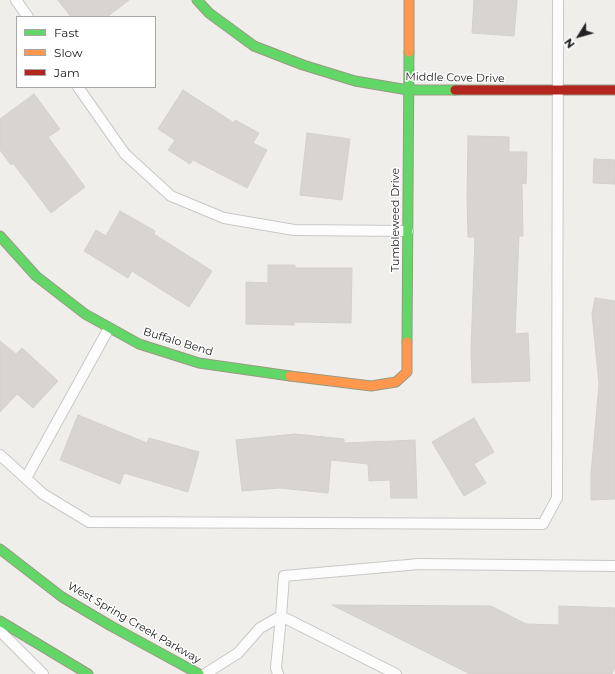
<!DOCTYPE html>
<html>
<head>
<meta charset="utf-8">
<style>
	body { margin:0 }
	#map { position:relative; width:615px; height:674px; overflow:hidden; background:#f0eeeb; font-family:Montserrat,sans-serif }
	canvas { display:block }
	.legend { position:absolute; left:16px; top:16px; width:140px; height:72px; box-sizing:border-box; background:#fff; border:1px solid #a7a7a7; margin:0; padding:5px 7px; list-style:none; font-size:12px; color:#222 }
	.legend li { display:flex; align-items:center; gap:8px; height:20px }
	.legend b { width:20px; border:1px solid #a7a7a7 }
	.north { position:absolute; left:559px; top:16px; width:40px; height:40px; -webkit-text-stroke:3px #fff; paint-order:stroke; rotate:233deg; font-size:11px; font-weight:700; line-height:16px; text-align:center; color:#222 }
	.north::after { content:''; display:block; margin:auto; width:14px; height:18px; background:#222; clip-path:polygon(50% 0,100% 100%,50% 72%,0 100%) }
</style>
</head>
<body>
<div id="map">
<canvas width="615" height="674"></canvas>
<ul class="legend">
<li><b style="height:5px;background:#63d668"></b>Fast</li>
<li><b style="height:5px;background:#ff974d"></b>Slow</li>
<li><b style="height:5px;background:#b3261e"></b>Jam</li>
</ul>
<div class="north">N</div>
</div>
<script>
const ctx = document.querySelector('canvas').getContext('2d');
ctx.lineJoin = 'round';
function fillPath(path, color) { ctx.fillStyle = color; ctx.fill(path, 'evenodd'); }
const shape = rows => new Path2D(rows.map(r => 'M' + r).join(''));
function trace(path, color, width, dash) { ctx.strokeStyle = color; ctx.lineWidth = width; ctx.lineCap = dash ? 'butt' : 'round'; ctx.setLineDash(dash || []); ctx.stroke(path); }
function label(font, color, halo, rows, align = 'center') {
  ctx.font = font + ' Montserrat,sans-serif'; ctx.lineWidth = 3; ctx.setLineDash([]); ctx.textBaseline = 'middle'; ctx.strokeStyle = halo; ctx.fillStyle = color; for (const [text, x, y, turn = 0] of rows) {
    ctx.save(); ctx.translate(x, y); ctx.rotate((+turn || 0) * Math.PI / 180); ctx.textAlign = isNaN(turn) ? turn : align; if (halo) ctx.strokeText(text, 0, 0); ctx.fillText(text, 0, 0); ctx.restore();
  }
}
const building = shape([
	[58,0,129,0,107,17,71,17,58,0],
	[474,0,517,0,514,36,472,33,474,0],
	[183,90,234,123,235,120,259,133,253,143,267,150,247,188,193,160,190,164,168,150,175,140,158,129,183,90],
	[34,94,60,129,48,137,85,187,51,213,13,163,11,165,0,150,0,119,34,94],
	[307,133,350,139,342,200,300,195,307,133],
	[468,136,509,137,509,152,527,152,526,184,522,183,523,236,519,236,515,334,528,333,530,381,472,383,471,351,475,237,468,237,467,198,468,136],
	[594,159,615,160,615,184,593,183,594,159],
	[120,211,155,231,154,234,212,271,189,307,132,271,128,278,84,251,96,230,106,236,120,211],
	[268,265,295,265,295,268,352,268,351,323,294,322,294,325,246,324,246,282,268,283,268,265],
	[595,298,615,301,615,499,591,500,591,474,599,384,592,314,595,298],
	[0,341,16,354,22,348,58,381,33,408,17,394,0,412,0,341],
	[78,415,147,443,149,438,199,452,188,492,124,473,120,484,60,460,78,415],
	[474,418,494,452,474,464,486,483,464,496,432,442,474,418],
	[295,434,344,439,344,443,415,440,417,498,391,498,390,480,369,481,368,464,331,460,328,493,280,488,242,491,236,440,295,434],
	[332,605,491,606,526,624,559,625,559,606,615,608,615,667,612,674,470,674,332,605]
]);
const lane = shape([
	[16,0,28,17],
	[78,87,125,154,171,196,224,218,294,230,408,231],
	[0,455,43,494,89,522,543,524,557,498,558,0],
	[26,478,109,328],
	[0,631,43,674],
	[205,674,238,653,260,628,281,616,276,668,278,674],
	[396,674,281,616,284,576,419,564,615,566]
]);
const fast = shape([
	[197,0,209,13,254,46,303,65,355,81,408,90,455,90],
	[0,236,36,276,85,314,139,344,199,363,290,376],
	[407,342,409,52],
	[0,549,62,597,111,626,199,674],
	[0,621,88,674]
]);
const slow = shape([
	[409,52,409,0],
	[290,376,371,386,396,382,407,372,407,342]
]);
const jam = shape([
	[455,90,615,90]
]);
const streetNames = [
	["Middle Cove Drive",455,78,1],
	["Tumbleweed Drive",396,220,-90],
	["Buffalo Bend",178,342,17],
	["West Spring Creek Parkway",134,623,30]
];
fillPath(building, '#d7d4d2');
trace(building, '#d3d0cc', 1);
trace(lane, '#c9c8c7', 12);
trace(fast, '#999a82', 11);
trace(slow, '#999a82', 11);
trace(jam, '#999a82', 11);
trace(lane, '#fdfcfc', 10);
trace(fast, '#63d668', 9);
trace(slow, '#ff974d', 9);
trace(jam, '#b3261e', 9);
label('11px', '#222', '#fff', streetNames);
</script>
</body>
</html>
